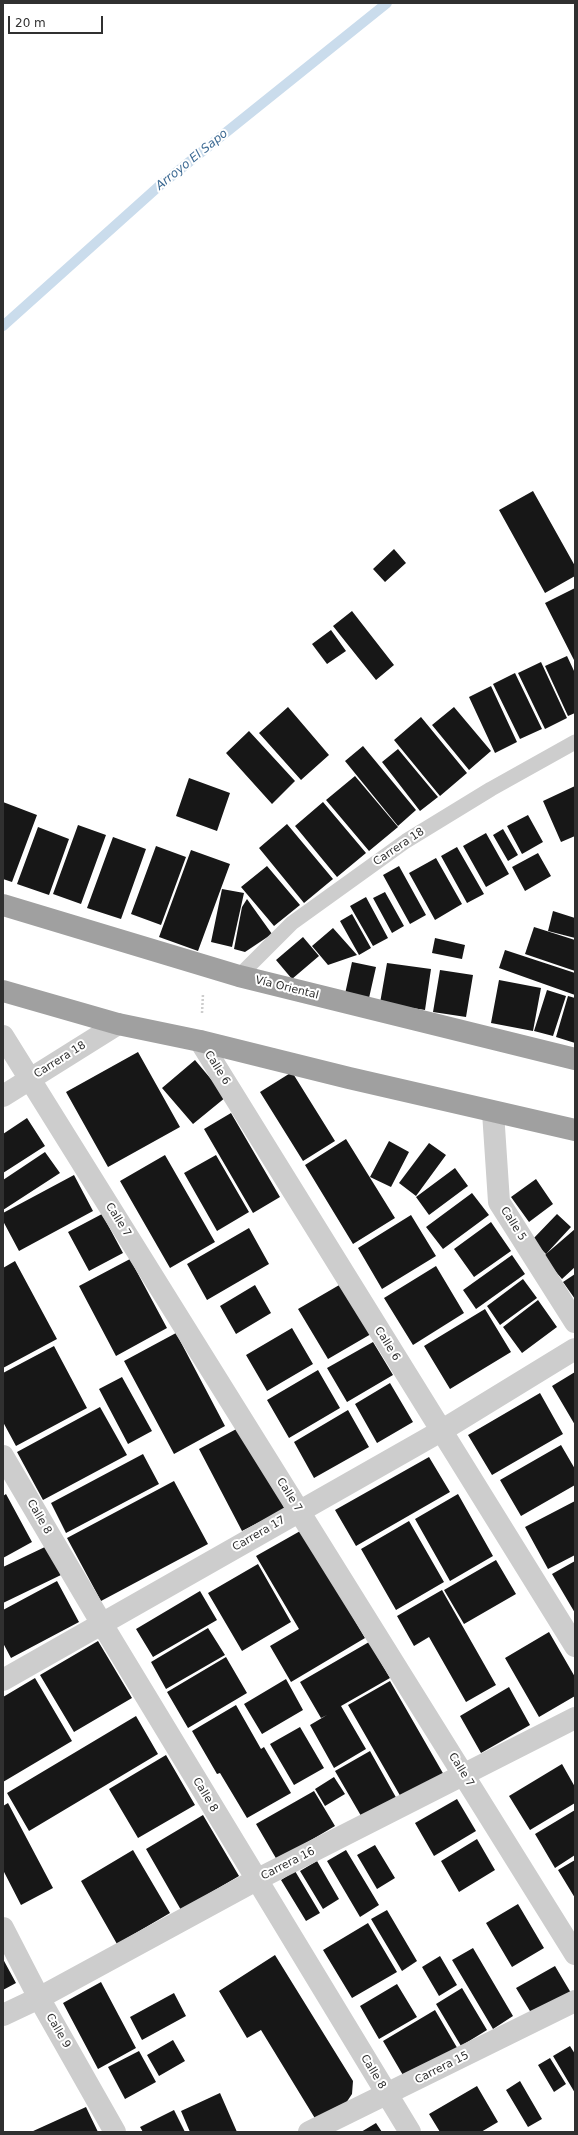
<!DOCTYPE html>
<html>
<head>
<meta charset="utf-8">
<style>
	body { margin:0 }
	#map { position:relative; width:578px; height:2135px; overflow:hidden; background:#fff; font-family:"DejaVu Sans",sans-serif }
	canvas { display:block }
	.frame { position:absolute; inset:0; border:4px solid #303030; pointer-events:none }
	.scale { position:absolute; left:8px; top:16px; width:95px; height:18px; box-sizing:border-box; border:2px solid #303030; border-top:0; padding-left:5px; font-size:12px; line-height:14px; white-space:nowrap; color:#303030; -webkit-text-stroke:3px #fff; paint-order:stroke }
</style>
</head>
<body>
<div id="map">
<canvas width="578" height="2135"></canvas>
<div class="frame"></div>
<div class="scale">20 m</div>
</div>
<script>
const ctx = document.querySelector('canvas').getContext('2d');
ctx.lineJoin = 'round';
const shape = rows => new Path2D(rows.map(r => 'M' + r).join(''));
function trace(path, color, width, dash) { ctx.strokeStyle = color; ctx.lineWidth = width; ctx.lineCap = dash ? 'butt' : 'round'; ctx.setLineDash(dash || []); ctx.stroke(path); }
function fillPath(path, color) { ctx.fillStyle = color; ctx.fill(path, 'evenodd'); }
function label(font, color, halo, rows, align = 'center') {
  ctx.font = font + ' "DejaVu Sans",sans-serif'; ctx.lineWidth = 4; ctx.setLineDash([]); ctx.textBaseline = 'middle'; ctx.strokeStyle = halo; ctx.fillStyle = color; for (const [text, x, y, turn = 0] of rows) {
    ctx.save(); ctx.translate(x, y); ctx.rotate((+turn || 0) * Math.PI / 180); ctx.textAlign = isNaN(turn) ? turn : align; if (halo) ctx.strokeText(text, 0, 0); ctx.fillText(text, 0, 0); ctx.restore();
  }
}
const stream = shape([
	[3,326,158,187,387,3]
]);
const building = shape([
	[533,491,575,566,575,576,545,593,499,510],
	[394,549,406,563,385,582,373,569],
	[575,588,575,662,545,603],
	[352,611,394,665,376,680,333,626],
	[331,630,346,651,327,664,312,644],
	[567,656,575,673,575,713,568,716,545,666],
	[541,662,567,718,545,729,518,673],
	[515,673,542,729,520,739,493,684],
	[491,686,517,742,495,753,469,697],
	[288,707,329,755,301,780,259,733],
	[454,707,491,751,469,770,432,725],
	[421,717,467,773,440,796,394,740],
	[249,731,295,781,272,804,226,753],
	[363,746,416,810,398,826,345,761],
	[398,749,438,797,420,811,382,762],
	[355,776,398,827,369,851,326,800],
	[189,778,230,793,217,831,176,816],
	[575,786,575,836,561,842,543,801],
	[3,802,37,815,12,882,3,879],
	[323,802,366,853,337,877,295,826],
	[528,815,543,842,522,854,507,826],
	[287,824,333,879,304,903,259,848],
	[78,825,106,835,81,904,53,894],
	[38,827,69,839,49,895,17,884],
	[503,829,518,855,508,861,493,835],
	[486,833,509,874,486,887,463,846],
	[113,837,146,849,121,919,87,908],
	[156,846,186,857,161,925,131,914],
	[457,847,484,894,467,903,441,856],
	[191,850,230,864,198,951,159,937],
	[538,853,551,876,525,891,512,867],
	[436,858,462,904,435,920,409,873],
	[267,866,300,905,274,926,241,887],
	[399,866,426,915,410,924,383,875],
	[222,889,244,893,232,947,211,942],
	[385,892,404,926,392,933,373,898],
	[366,897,388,938,373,946,350,906],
	[247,899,272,934,245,952,234,949,242,907],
	[553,911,575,918,575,938,548,931],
	[352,914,371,948,359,955,340,921],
	[534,927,575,940,575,971,525,954],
	[333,928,357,955,328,965,312,946],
	[303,937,319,956,292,979,276,960],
	[435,938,465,945,462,959,432,953],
	[505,950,575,973,575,995,499,968],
	[352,962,376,967,369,998,345,994],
	[387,963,431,969,425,1010,380,1003],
	[440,970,473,975,466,1017,433,1012],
	[499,980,541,988,533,1031,491,1023],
	[547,990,566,996,553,1036,534,1031],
	[568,996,575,998,575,1043,556,1037],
	[138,1052,180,1127,108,1167,66,1092],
	[195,1060,226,1097,193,1124,162,1088],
	[292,1072,335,1141,303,1161,260,1092],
	[231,1113,280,1197,253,1213,204,1129],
	[27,1118,45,1146,3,1173,3,1134],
	[346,1139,395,1218,353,1244,305,1165],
	[389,1141,409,1152,391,1187,370,1177],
	[429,1143,446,1155,416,1196,399,1183],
	[45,1152,60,1173,3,1210,3,1180],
	[165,1155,215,1242,170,1268,120,1181],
	[216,1155,249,1212,217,1231,184,1173],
	[455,1168,468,1186,429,1215,416,1197],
	[74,1175,93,1211,19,1251,3,1221,3,1213],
	[536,1179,553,1204,529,1222,511,1197],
	[472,1193,489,1215,443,1249,426,1227],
	[102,1214,123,1253,89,1271,68,1232],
	[557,1214,571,1227,546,1254,575,1229,575,1267,562,1279,543,1257,546,1254,532,1240],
	[411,1215,436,1256,382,1289,358,1248],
	[491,1222,511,1251,474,1277,454,1249],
	[249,1228,269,1264,207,1300,187,1264],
	[512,1255,525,1274,476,1309,463,1290],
	[130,1259,167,1328,116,1356,79,1286],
	[15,1261,57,1339,3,1368,3,1268],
	[436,1266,464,1313,413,1345,384,1298],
	[575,1274,575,1299,563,1282],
	[523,1279,537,1298,500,1325,487,1306],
	[341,1284,371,1334,328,1359,298,1309],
	[255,1285,271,1313,236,1334,220,1306],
	[538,1300,557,1327,522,1353,503,1327],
	[485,1309,511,1352,450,1389,424,1346],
	[292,1328,313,1364,267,1391,246,1355],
	[176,1333,225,1426,174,1454,124,1361],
	[373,1342,393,1375,347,1402,327,1368],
	[54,1346,87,1408,16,1446,3,1422,3,1373],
	[318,1370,340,1408,289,1438,267,1400],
	[575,1372,575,1425,552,1386],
	[122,1377,152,1431,128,1444,99,1389],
	[390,1383,413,1422,377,1443,355,1404],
	[540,1393,563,1434,492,1475,468,1435],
	[100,1407,127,1455,43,1500,17,1452],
	[348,1410,369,1447,314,1478,294,1442],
	[242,1426,285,1509,242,1531,199,1449],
	[561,1445,575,1469,575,1485,521,1516,500,1480],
	[143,1454,159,1484,66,1533,51,1503],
	[429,1457,450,1492,356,1546,335,1510],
	[174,1481,208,1544,101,1601,67,1538],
	[6,1494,32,1542,3,1558,3,1496],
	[458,1494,493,1556,450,1581,415,1519],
	[575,1501,575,1555,548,1569,525,1527],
	[409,1521,444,1582,396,1610,361,1549],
	[302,1530,365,1638,291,1682,270,1646,299,1629,256,1556],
	[47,1546,61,1575,3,1603,3,1567],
	[496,1560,516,1594,464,1624,444,1590],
	[575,1561,575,1613,552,1574],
	[258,1564,291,1622,242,1651,208,1593],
	[57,1581,79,1622,11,1658,3,1643,3,1610],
	[442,1590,496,1685,466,1702,429,1637,414,1646,397,1616],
	[200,1591,217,1620,153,1657,136,1629],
	[208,1628,225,1655,166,1689,151,1662],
	[549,1632,575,1677,575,1696,539,1717,505,1658],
	[98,1641,132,1698,74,1732,40,1675],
	[369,1642,390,1678,341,1706,366,1749,334,1768,310,1725,327,1715,321,1718,300,1682],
	[226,1657,247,1693,188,1728,167,1692],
	[35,1678,72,1741,3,1782,3,1697],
	[286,1679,303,1710,262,1734,244,1704],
	[390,1681,444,1775,402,1799,348,1705],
	[509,1687,530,1725,481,1753,460,1716],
	[236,1705,261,1749,264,1747,291,1793,247,1818,220,1773,217,1774,192,1731],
	[136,1716,158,1754,29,1831,7,1793],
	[300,1727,324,1768,294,1785,270,1744],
	[370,1751,398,1801,364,1821,335,1771],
	[166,1755,195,1805,138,1838,109,1789],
	[562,1764,575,1787,575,1803,530,1830,509,1796],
	[334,1777,345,1794,325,1806,315,1789],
	[314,1791,335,1826,277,1860,256,1824],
	[457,1799,476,1831,434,1856,415,1823],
	[8,1803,53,1888,21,1905,3,1870,3,1806],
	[575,1810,575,1855,555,1868,535,1834],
	[203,1815,239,1876,181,1910,146,1849],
	[477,1839,495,1870,459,1892,441,1861],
	[375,1845,395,1878,377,1889,357,1855],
	[133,1850,170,1913,117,1944,81,1881],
	[346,1850,379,1905,360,1917,327,1861],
	[575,1860,575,1898,558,1870],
	[317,1861,339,1899,323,1909,300,1871],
	[295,1871,320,1913,306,1921,281,1880],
	[518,1904,544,1948,512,1967,486,1923],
	[387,1910,417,1961,402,1971,371,1919],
	[368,1923,397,1972,352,1998,323,1950],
	[473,1948,513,2016,493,2029,452,1960],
	[275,1955,353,2081,352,2094,344,2106,316,2120,261,2030,247,2038,219,1991],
	[440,1956,457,1985,439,1996,422,1967],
	[3,1959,16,1983,3,1990],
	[555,1966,571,1993,533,2016,516,1988],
	[101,1982,136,2048,98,2069,63,2003],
	[397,1984,417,2017,379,2039,360,2006],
	[462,1988,487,2030,461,2046,436,2004],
	[174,1993,186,2016,142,2040,130,2017],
	[435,2010,459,2051,407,2082,383,2041],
	[173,2040,185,2061,159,2076,147,2055],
	[570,2046,575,2054,575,2093,553,2056],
	[139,2051,156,2082,125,2099,108,2067],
	[550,2058,566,2084,554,2092,538,2065],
	[520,2081,542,2119,528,2127,506,2090],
	[477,2086,498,2122,481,2132,440,2132,429,2114],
	[220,2093,237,2132,190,2132,181,2111],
	[86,2107,98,2132,31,2132],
	[174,2110,185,2132,143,2132,140,2127],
	[376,2123,382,2132,361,2132]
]);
const path = shape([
	[202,1013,203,994]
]);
const service = shape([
	[239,976,292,923,406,841,491,789,575,742]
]);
const minor = shape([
	[3,1036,575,1954],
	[200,1041,575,1646],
	[3,1096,118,1024],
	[493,1112,499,1202,575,1322],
	[3,1456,102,1624,410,2132],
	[3,1680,441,1431,575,1349],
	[3,1928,39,1998,115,2132],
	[3,2015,39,1998,256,1880,575,1718],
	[309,2132,575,2001]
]);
const trunk = shape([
	[3,905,239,976,575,1059],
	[3,991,118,1024,200,1041,349,1078,575,1130]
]);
const streetNames = [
	["Carrera 18",399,847,-34],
	["Vía Oriental",287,988,14],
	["Carrera 18",60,1060,-32],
	["Calle 6",217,1068,58],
	["Calle 7",118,1220,58],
	["Calle 5",513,1224,58],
	["Calle 6",387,1344,58],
	["Calle 7",289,1495,58],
	["Calle 8",39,1517,60],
	["Carrera 17",259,1534,-30],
	["Calle 7",461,1770,58],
	["Calle 8",205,1795,59],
	["Carrera 16",288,1864,-27],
	["Calle 9",58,2031,60],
	["Carrera 15",442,2068,-27],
	["Calle 8",373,2072,59]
];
const waterNames = [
	["Arroyo El Sapo",192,160,-39]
];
trace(stream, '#cadcec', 10);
fillPath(building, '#171717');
trace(path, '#cdcdcd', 2.5, [2, 2]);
trace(service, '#cdcdcd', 15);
trace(minor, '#cdcdcd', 22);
trace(trunk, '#a0a0a0', 22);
label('11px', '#303030', '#fff', streetNames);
label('italic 12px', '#3d6a93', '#fff', waterNames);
</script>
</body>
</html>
